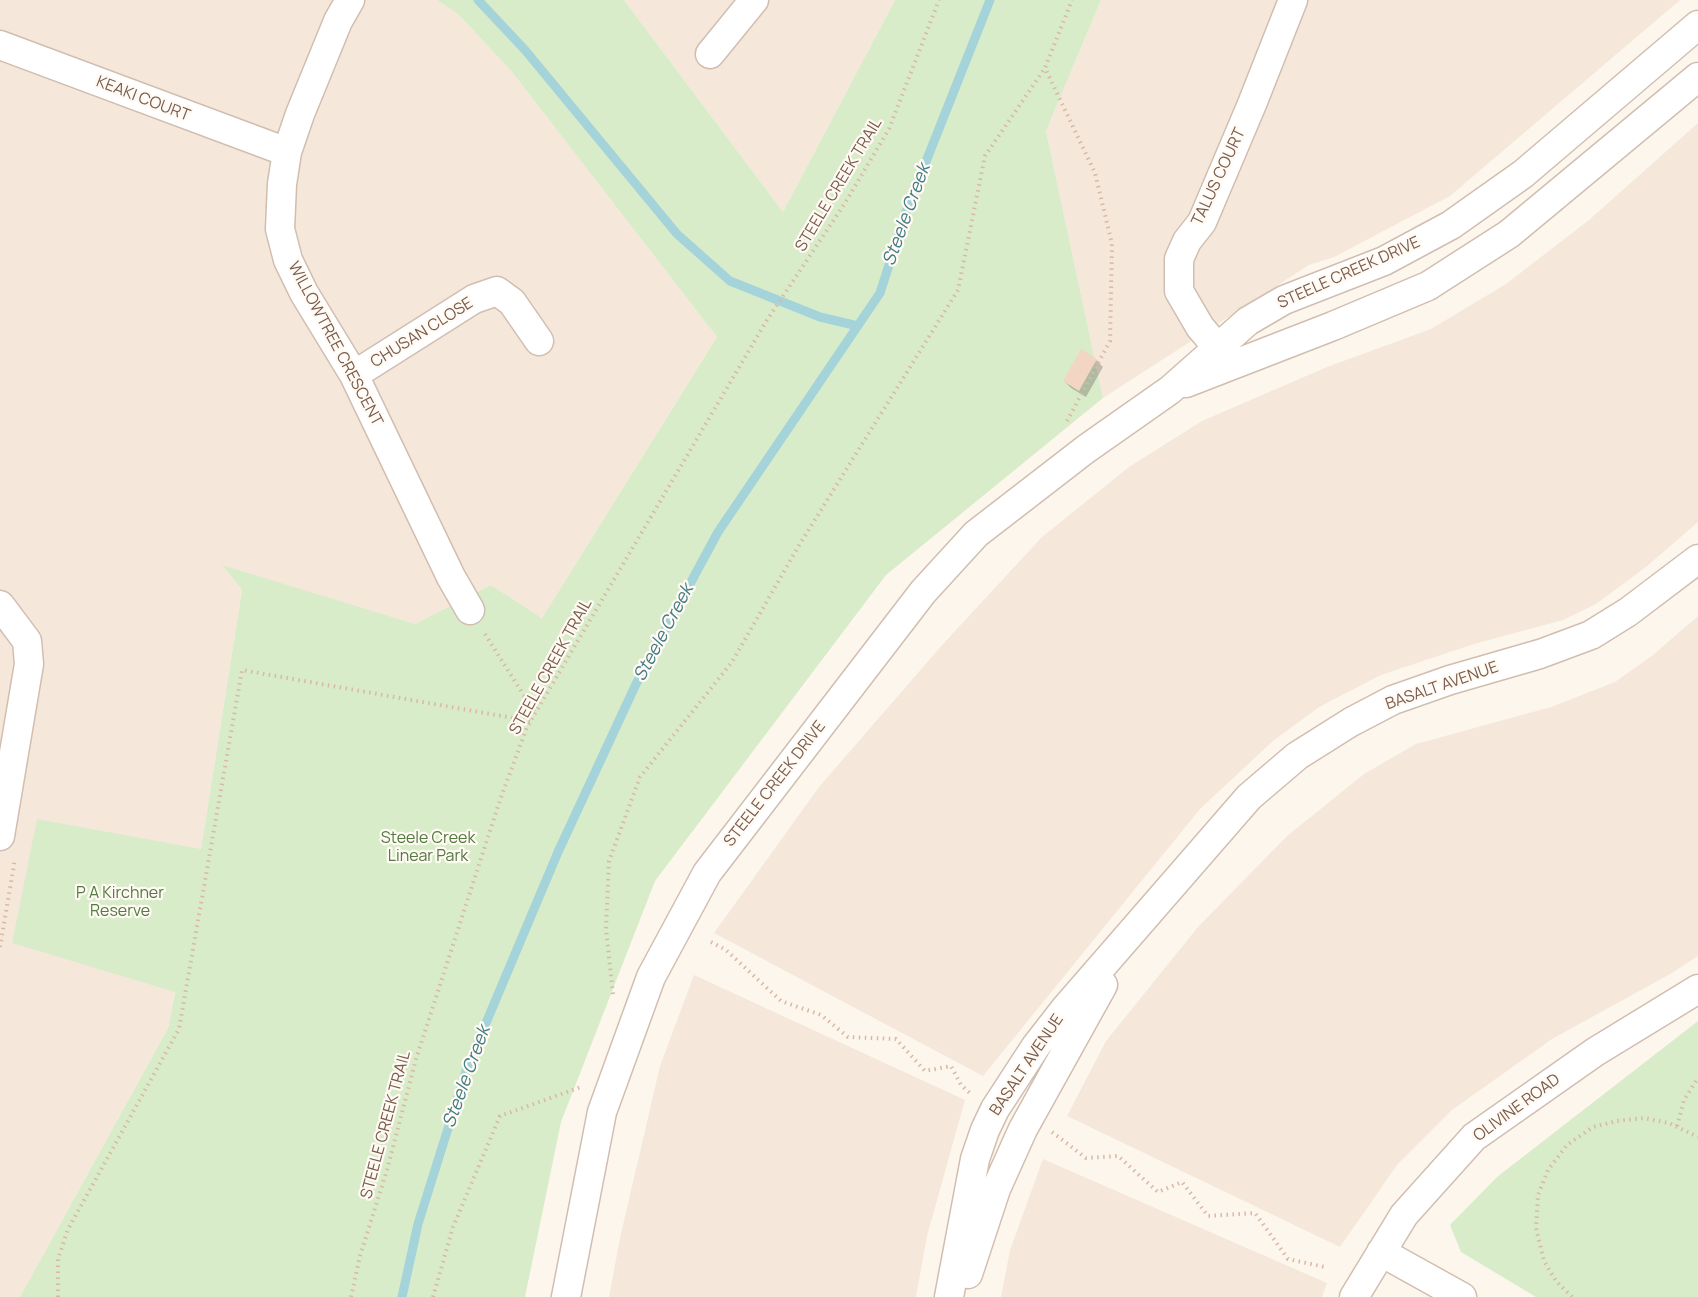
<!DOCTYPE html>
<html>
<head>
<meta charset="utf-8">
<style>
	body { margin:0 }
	canvas { display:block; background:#fdf6ec }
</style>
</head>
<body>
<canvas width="1698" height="1297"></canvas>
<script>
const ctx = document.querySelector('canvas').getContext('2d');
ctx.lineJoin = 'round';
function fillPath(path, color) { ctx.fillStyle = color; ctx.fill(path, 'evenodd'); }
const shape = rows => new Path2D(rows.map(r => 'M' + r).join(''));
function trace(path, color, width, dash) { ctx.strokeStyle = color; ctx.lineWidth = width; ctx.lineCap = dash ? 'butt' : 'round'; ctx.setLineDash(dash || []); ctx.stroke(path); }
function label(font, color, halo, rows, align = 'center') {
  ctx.font = font + ' Manrope,sans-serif'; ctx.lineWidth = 4.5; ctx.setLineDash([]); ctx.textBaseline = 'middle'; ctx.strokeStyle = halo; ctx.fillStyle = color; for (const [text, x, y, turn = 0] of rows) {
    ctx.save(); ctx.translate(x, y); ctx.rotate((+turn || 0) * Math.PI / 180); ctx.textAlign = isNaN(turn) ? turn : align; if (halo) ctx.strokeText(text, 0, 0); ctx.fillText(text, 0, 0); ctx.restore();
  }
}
const residential = shape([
	[0,0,437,0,457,13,512,72,717,337,542,618,491,585,415,624,223,566,242,590,201,849,168,1028,20,1297,0,1297],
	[624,0,895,0,783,212],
	[1101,0,1680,0,1450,196,1334,257,1309,265,1103,398,1046,131],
	[1698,123,1698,522,1646,567,1596,604,1563,620,1474,644,1381,675,1319,707,1273,741,1200,809,983,1076,714,933,819,787,943,644,1042,537,1129,467,1202,421,1327,367,1431,329,1506,284,1589,220],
	[1698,616,1698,956,1672,973,1552,1039,1452,1110,1397,1165,1340,1247,1067,1116,1106,1041,1198,927,1287,836,1364,774,1416,744,1551,707,1615,682,1653,655],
	[694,975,965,1100,927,1236,916,1297,609,1297,620,1238,660,1066],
	[1043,1159,1327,1283,1322,1297,1001,1297,1010,1250]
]);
const green = shape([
	[437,0,624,0,783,212,895,0,1101,0,1046,131,1103,398,886,575,655,881,561,1122,525,1297,20,1297,168,1028,175,992,12,943,37,819,201,849,242,590,222,565,415,624,491,585,542,618,717,337,512,72,458,14],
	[1698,1021,1698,1297,1536,1297,1461,1252,1450,1225,1497,1177]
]);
const shadow = shape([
	[1096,360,1103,367,1086,397,1071,388,1064,381]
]);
const stream = shape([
	[478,0,525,50,677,234,730,281,820,317,858,326],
	[402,1297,418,1224,467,1068,558,852,636,684,718,532,880,293,906,212,990,0]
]);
const building = shape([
	[1081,349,1097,359,1079,391,1063,381]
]);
const path = shape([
	[1067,421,1110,341,1112,244,1095,173,1045,68,1072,0],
	[485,634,535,713],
	[711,942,726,950,781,1001,821,1015,848,1037,896,1039,925,1071,951,1066,961,1085,971,1094],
	[0,947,15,859],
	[613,994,606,929,609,861,640,777,732,662,798,547,958,290,985,156,1045,68],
	[1677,1126,1684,1100,1698,1078],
	[1052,1132,1086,1158,1118,1156,1158,1192,1182,1182,1208,1216,1255,1213,1288,1259,1325,1267],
	[58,1297,58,1259,68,1229,179,1029,242,670,530,721],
	[351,1297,360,1256,387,1170,416,1059,500,800,527,727,767,320,845,203,889,129,939,0],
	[433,1297,453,1227,500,1116,581,1087],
	[1572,1297,1556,1281,1544,1261,1536,1228,1538,1195,1548,1170,1567,1145,1593,1127,1617,1121,1643,1118,1669,1123,1698,1137]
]);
const minor = shape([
	[350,0,338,21,300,114,287,152,282,184,280,229,288,260,304,293,354,375,451,577,470,610],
	[0,45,287,152],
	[710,54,754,0],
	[1217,347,1200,327,1179,291,1179,259,1187,241,1202,222,1252,104,1293,0],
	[354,375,474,299,497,291,512,302,539,341],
	[1186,383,1333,326,1428,286,1509,234,1698,77],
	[0,605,27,641,29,664,0,836],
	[1381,1252,1462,1297],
	[968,1274,996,1189,1023,1129,1103,985],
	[566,1297,602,1112,651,977,707,873,923,592,976,534,1086,449,1170,390,1248,321,1284,300,1384,261,1451,225,1523,174,1698,25],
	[949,1297,975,1159,985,1130,995,1109,1036,1046,1064,1010,1249,797,1297,756,1351,722,1393,700,1450,680,1540,654,1591,635,1628,612,1698,559],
	[1354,1297,1404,1215,1474,1137,1595,1052,1698,989]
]);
const streetNames = [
	["KEAKI COURT",143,99,21],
	["TALUS COURT",1219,177,-65],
	["STEELE CREEK TRAIL",839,185,-59],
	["STEELE CREEK DRIVE",1349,273,-24],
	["CHUSAN CLOSE",422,333,-32],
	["WILLOWTREE CRESCENT",335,344,62],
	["STEELE CREEK TRAIL",551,667,-61],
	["BASALT AVENUE",1442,686,-19],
	["STEELE CREEK DRIVE",775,784,-52],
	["BASALT AVENUE",1027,1065,-56],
	["OLIVINE ROAD",1517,1108,-36],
	["STEELE CREEK TRAIL",386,1125,-75]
];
const parkNames = [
	["Steele Creek",428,839],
	["Linear Park",428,857],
	["P A Kirchner",120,894],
	["Reserve",120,912]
];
const waterNames = [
	["Steele Creek",907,215,-70],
	["Steele Creek",664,633,-62],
	["Steele Creek",467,1077,-70]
];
fillPath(residential, '#f5e8da');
fillPath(green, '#d8ecc9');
fillPath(shadow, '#0003');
trace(stream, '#a5d3da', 9);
fillPath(building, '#f3d5c3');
trace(minor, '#d1beb0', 31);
trace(path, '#d9b8a5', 4, [1.5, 4.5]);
trace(minor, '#fff', 28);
label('16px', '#7a5c4d', '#fffaf3', streetNames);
label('16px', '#537a41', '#fffaf3', parkNames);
label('italic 18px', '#437c86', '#fffaf3', waterNames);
</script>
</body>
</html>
